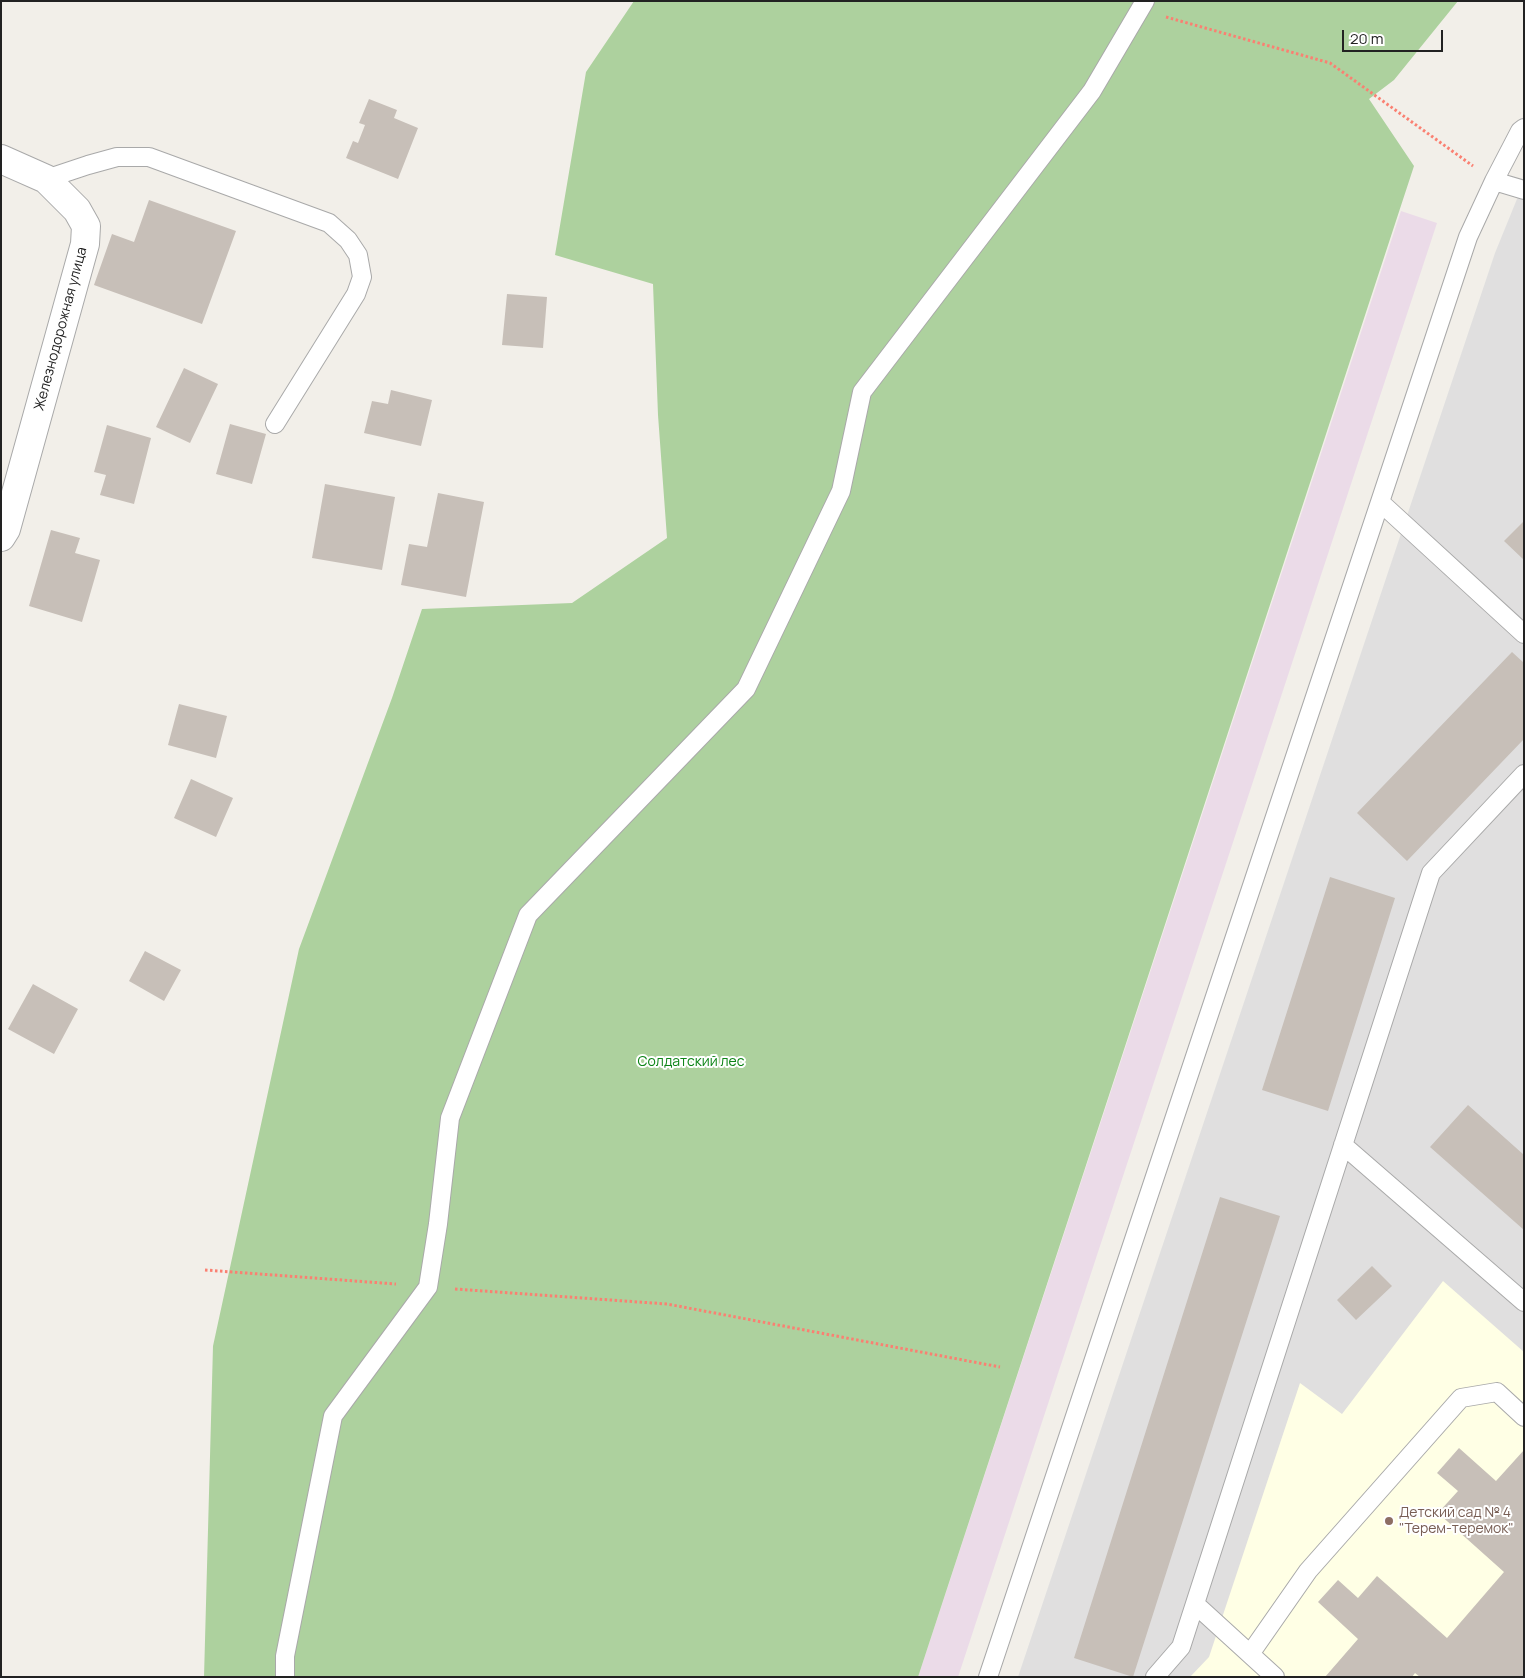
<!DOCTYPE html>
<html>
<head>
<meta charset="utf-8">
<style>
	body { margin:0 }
	#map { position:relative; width:1525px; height:1678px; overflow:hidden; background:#f2efe9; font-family:Manrope,sans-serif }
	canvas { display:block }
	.frame { position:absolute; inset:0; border:2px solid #222; pointer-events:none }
	.scale { position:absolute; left:1342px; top:30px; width:101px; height:22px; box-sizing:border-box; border:2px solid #222; border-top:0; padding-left:6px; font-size:15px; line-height:18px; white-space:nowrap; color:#222; -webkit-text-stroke:4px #fff; paint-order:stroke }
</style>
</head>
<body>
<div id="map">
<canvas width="1525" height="1678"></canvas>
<div class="frame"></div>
<div class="scale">20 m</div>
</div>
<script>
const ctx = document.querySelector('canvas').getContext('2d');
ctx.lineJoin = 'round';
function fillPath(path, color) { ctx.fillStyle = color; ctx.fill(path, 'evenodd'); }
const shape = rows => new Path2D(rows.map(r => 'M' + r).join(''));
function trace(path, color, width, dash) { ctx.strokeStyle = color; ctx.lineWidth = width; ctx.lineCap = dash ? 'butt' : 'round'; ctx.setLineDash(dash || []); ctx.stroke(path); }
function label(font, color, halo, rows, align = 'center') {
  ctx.font = font + ' Manrope,sans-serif'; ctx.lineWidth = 4; ctx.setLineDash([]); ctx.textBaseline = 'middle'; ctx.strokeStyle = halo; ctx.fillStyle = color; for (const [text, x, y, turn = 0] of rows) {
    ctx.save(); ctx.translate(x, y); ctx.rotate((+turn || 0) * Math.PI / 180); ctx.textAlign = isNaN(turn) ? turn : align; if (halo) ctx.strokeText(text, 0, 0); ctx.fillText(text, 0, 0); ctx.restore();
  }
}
const residential = shape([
	[1524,189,1524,1677,1018,1677,1495,253,1517,199]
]);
const industrial = shape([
	[1401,211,1437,223,958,1677,918,1677]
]);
const education = shape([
	[1443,1281,1524,1352,1524,1677,1190,1677,1209,1657,1300,1383,1342,1414]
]);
const forest = shape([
	[634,1,1458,1,1394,80,1369,99,1414,166,918,1677,204,1677,213,1346,299,949,392,698,422,609,572,603,667,538,658,415,653,284,555,255,586,72]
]);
const building = shape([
	[369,99,397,110,394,118,418,128,398,179,346,158,353,141,358,143,365,125,359,123],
	[149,200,236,231,202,324,94,285,112,234,134,242],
	[507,294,547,297,543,348,502,345],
	[184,368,218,384,190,443,156,427],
	[391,390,432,400,421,446,364,433,372,401,388,404],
	[230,424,266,434,252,484,216,474],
	[107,425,151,438,134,504,100,495,106,475,94,472],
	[325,484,395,497,382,570,312,558],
	[438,493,484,502,466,597,401,585,409,544,427,547],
	[1524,521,1524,560,1504,541],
	[51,530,80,538,75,553,100,560,82,622,29,606],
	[1512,652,1524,663,1524,739,1407,861,1357,813],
	[179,704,227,716,216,758,168,745],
	[191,779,233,798,216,837,174,818],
	[1330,877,1395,898,1328,1111,1262,1090],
	[145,951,181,970,164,1001,129,981],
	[33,984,78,1009,54,1054,8,1029],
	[1468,1105,1524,1155,1524,1230,1430,1147],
	[1220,1197,1280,1216,1133,1677,1074,1658],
	[1372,1266,1392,1286,1356,1320,1337,1300],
	[1459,1448,1496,1481,1524,1450,1524,1675,1522,1677,1420,1677,1415,1673,1412,1677,1325,1677,1358,1639,1318,1602,1338,1580,1358,1598,1377,1576,1447,1638,1504,1572,1438,1513,1458,1491,1437,1473]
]);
const path = shape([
	[1166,17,1330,63,1473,166],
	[205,1270,396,1284],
	[455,1289,667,1304,1000,1367]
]);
const service = shape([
	[1524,128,1520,131,1494,181,1468,237,1380,502,1524,634],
	[46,179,88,165,117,157,149,157,329,223,348,240,358,255,362,277,356,294,275,424],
	[1494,181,1524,190],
	[1343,1145,1524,1302],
	[1195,1604,1275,1677],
	[1250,1654,1308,1571,1461,1398,1497,1392,1524,1417],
	[285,1677,285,1656,333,1416,428,1287,438,1224,450,1118,528,915,746,689,841,491,862,392,1092,91,1145,1],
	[988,1677,1380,502],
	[1155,1677,1181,1647,1431,873,1524,774]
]);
const minor = shape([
	[1,159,46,179,77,210,86,226,85,244,6,529,1,537]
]);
const markers = [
	[1389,1521,5,"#8d6e63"]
];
const streetNames = [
	["Железнодорожная улица",61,329,-75]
];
const parkNames = [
	["Солдатский лес",691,1062]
];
const educationNames = [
	["Детский сад № 4",1399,1513],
	["\"Терем-теремок\"",1399,1529]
];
fillPath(residential, '#e0dfdf');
fillPath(industrial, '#ebdbe8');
fillPath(education, '#ffffe5');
fillPath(forest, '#add19e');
fillPath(building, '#c7bfb8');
trace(service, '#a9a9a9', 20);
trace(minor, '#a9a9a9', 30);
trace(path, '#fa8072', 3, [2.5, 2.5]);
trace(service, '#fff', 18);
trace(minor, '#fff', 28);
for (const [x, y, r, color] of markers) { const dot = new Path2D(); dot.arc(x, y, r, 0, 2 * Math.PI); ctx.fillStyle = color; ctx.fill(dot); trace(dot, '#fff', 2); }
label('14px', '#222', '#fff', streetNames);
label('14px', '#0c8416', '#fff', parkNames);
label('14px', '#785e54', '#fff', educationNames, 'left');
</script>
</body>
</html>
